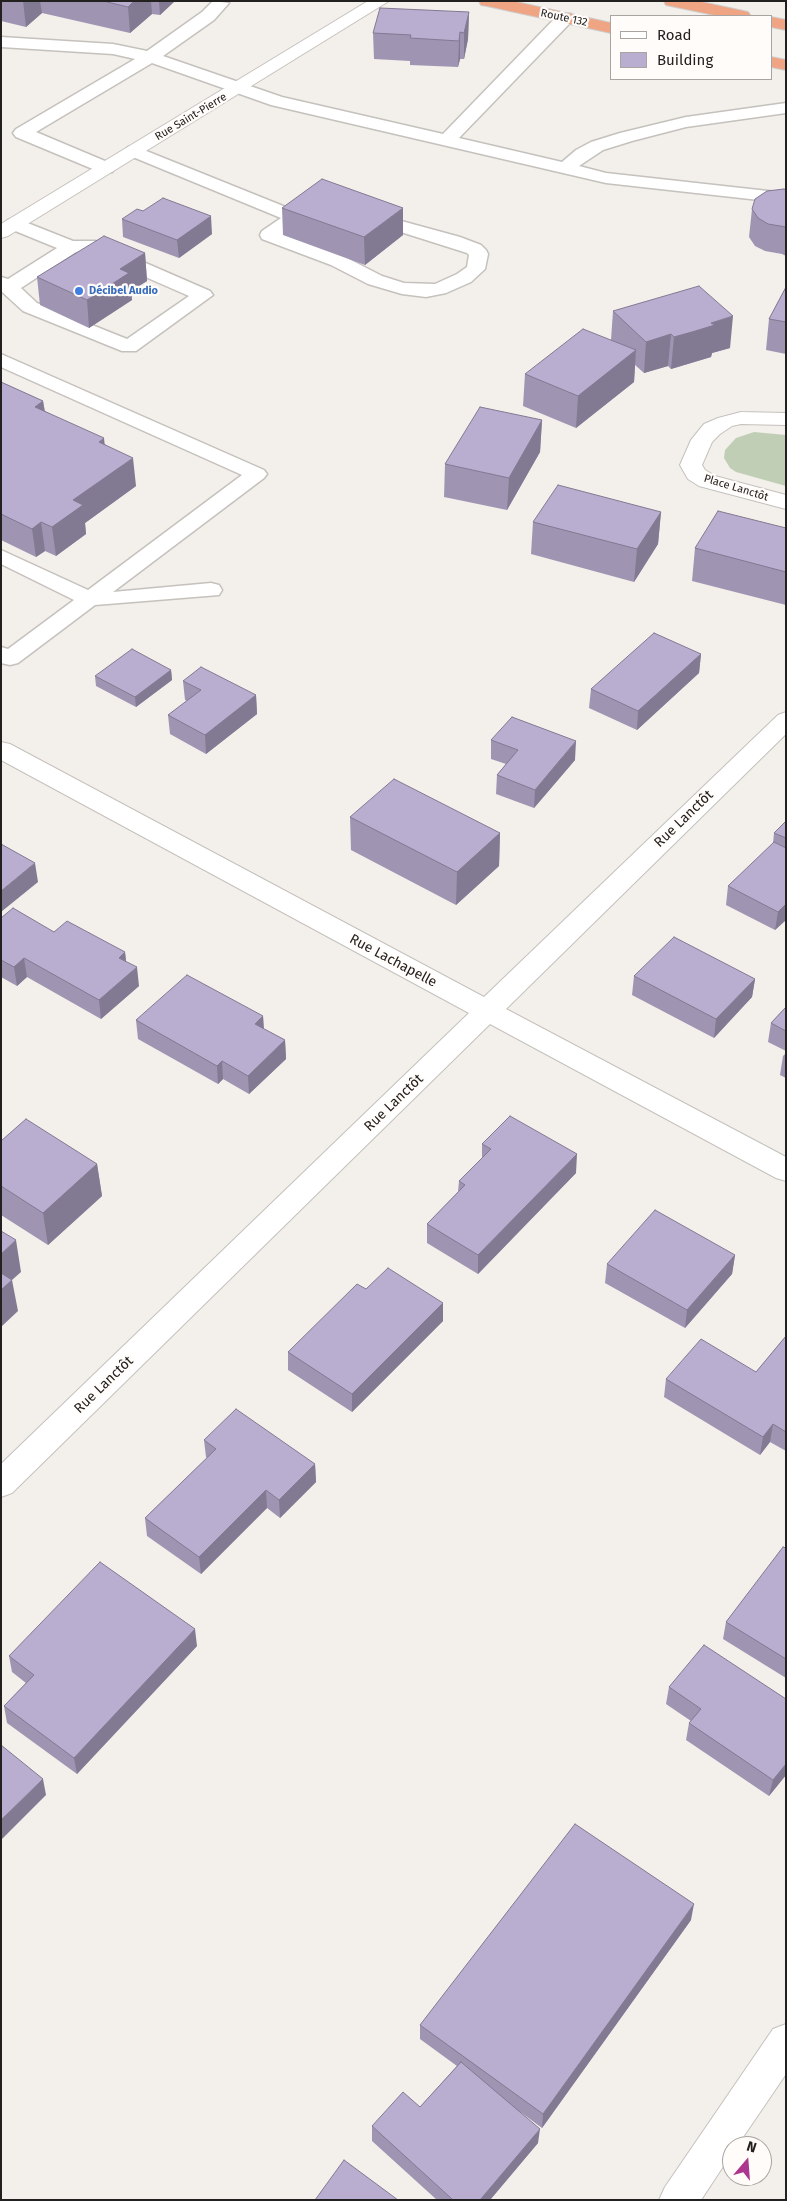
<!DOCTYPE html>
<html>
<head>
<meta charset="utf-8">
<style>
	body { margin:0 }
	#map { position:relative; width:787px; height:2201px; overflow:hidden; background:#f3efea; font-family:"Fira Sans",sans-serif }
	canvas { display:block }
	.frame { position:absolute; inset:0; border:2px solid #22211f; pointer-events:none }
	.legend { position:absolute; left:610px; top:15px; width:162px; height:65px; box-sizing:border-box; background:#fffcf9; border:1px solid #a7a4a2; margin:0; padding:6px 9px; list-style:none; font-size:15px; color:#22211f }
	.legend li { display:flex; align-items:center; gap:10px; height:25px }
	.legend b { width:25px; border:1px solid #a7a4a2 }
	.north { position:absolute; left:722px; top:2136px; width:50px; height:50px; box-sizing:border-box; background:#fffcf9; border:1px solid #a7a4a2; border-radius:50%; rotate:18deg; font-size:14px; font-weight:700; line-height:20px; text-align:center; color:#22211f }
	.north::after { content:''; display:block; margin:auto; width:18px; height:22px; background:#ad368e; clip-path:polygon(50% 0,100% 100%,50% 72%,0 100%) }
</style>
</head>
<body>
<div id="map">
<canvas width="787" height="2201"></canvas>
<div class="frame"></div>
<ul class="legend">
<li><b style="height:6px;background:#fff"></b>Road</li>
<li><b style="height:14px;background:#b9add0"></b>Building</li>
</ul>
<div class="north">N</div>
</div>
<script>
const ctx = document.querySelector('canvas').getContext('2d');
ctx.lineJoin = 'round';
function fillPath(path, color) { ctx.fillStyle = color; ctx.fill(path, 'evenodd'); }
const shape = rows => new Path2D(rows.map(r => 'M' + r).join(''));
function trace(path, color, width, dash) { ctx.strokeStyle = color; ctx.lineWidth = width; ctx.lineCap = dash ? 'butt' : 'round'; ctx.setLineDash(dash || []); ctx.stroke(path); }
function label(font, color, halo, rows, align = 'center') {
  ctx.font = font + ' "Fira Sans",sans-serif'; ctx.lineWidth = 4.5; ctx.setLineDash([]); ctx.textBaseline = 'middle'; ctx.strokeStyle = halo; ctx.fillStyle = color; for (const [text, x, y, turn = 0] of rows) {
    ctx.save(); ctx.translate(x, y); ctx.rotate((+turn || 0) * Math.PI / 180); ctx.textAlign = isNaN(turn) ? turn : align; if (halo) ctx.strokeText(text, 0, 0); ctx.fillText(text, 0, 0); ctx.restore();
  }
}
const green = shape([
	[754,432,786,435,786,486,736,472,730,468,724,458,725,450,736,438]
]);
const lane = shape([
	[213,1,229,3,214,20,163,56,282,97,443,134,559,14,571,14,573,18,571,22,459,138,562,162,576,150,591,142,620,133,686,117,786,103,786,113,686,127,632,141,603,150,579,166,606,173,786,193,786,203,606,183,271,105,152,63,36,132,112,164,115,168,112,172,100,172,16,137,13,133,16,129,135,59,113,54,1,47,1,37,113,44,147,51,202,12,213,1],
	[134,146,293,210,314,196,320,195,394,219,460,237,481,245,486,250,488,254,485,269,471,282,446,293,426,297,402,294,368,284,331,265,262,239,260,235,262,231,281,218,128,155,125,151,128,147,134,146],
	[322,207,467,253,469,255,467,267,457,274,435,284,404,283,382,276,345,257,283,234,296,225,310,225,312,221,308,217,322,207],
	[15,218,73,241,95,241,210,291,213,295,136,351,122,351,23,311,1,291,1,277,8,279,57,248,8,228,6,224,8,220,15,218],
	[86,251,189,296,127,339,37,303,21,288,76,252,86,251],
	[1,354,264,470,267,474,264,478,113,592,211,583,219,585,222,590,219,595,95,605,18,663,10,665,1,663,1,647,8,649,74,600,1,564,1,550,88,590,242,475,1,367,1,354]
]);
const street = shape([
	[741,412,786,413,786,425,741,424,732,426,720,434,712,442,702,465,705,470,715,476,786,495,786,509,699,486,688,479,680,465,691,440,704,424,718,418,741,412],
	[786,712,786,734,506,1009,786,1157,786,1181,776,1178,490,1024,12,1493,1,1497,1,1464,469,1013,1,760,1,742,10,744,484,997,778,715,786,712],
	[786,2024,786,2074,737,2146,732,2146,732,2153,701,2200,659,2200,665,2187,773,2029,786,2024]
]);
const secondary = shape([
	[368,1,389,1,8,236,1,238,1,224,368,1]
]);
const highway = shape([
	[479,1,512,1,611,23,611,33,487,6,481,5,479,1],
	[664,1,697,1,748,12,751,16,719,16,666,5,664,1],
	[771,17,786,20,786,30,771,27,771,17],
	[771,57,786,60,786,70,771,67,771,57]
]);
const wall = shape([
	[1,1,175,1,160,15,152,14,130,33,42,13,26,27,1,21],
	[469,12,468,39,464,59,460,59,458,67,410,65,410,61,374,59,373,33],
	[786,190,786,256,782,254,765,251,755,246,749,237,752,209],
	[282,208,403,235,365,265,283,235],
	[143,211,212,234,179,258,123,237,122,219],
	[145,253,147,281,131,291,132,300,89,328,40,305,37,277],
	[786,287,786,354,766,350,769,319],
	[613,311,730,348,712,353,711,357,671,369,668,366,644,373,635,365,634,382,576,428,523,406,525,374,611,340],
	[1,382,43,401,45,411,105,444,136,486,85,523,86,534,56,556,45,551,36,557,1,540],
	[542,420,540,452,507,510,444,497,445,464],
	[661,512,658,544,634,582,531,554,533,522],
	[786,528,786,605,692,581,695,548],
	[701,654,699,673,637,730,589,708,591,689],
	[171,670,172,680,136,707,96,686,95,676],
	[183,681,256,695,257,714,206,754,170,734,168,715,187,701,185,700],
	[491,740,575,760,534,808,496,794,497,775,506,764,491,759],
	[350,817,500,833,499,866,456,905,351,850],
	[786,821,786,920,775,930,726,905,728,886,773,844,774,833],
	[1,918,54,932,125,952,126,961,139,986,101,1019,27,977,17,986,1,977],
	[634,976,755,979,752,997,714,1038,632,995],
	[786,1007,786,1051,768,1042,771,1023],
	[263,1016,264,1029,285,1040,286,1059,249,1094,223,1079,218,1084,138,1039,136,1020],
	[786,1053,786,1078,780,1075,783,1056],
	[1,1141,97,1164,102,1196,48,1245,1,1215],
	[482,1144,576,1173,478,1274,427,1243,427,1224,458,1192,459,1181,482,1158],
	[735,1255,732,1274,685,1328,605,1283,607,1264],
	[366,1289,443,1303,443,1321,352,1412,288,1370,288,1352],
	[786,1336,786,1451,770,1442,760,1455,664,1397,666,1379,756,1372],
	[204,1440,315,1464,316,1482,280,1518,267,1508,201,1574,147,1536,145,1518,207,1458,206,1457],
	[786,1548,786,1678,723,1639,726,1622],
	[197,1646,77,1774,7,1723,4,1706,26,1683,12,1672,9,1656],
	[669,1687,786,1699,786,1775,769,1796,686,1740,689,1723,691,1721,666,1704],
	[691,1920,542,2128,519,2111,538,2143,490,2200,437,2200,372,2141,372,2126,420,2107,457,2066,420,2039,420,2025]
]);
const shadedWall = shape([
	[23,1,40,1,42,13,26,27],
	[134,1,151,1,152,14,130,33,128,7],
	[159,1,175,1,160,15],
	[469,12,468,39,464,59,464,33],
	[460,32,460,59,458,67,459,41],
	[403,208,403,235,365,265,364,237],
	[211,216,212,234,179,258,177,240],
	[145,253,147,281,131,291,132,300,89,328,87,300,120,269],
	[733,316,730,348,712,353,711,357,671,369,674,337,711,323],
	[671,334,668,366,644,373,646,342],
	[636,350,634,382,576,428,578,396],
	[43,401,47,429,35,407],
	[542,420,540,452,507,510,509,478],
	[104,438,107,467,99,442],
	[133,458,136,486,85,523,86,534,56,556,52,527,73,500],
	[661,512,658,544,634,582,637,549],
	[41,522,45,551,36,557,32,529],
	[701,654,699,673,637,730,638,711],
	[171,670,172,680,136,707,135,697],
	[256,695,257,714,206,754,205,735],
	[576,741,575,760,534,808,535,790],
	[500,833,499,866,456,905,457,872],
	[35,863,38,882,1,912,1,891],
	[786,904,786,920,775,930,778,912],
	[125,952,127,971,119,958],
	[24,958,27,977,17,986,14,967],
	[137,967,139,986,101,1019,99,1000],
	[755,979,752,997,714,1038,716,1019],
	[263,1016,264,1035,255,1024],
	[285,1040,286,1059,249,1094,248,1076],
	[222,1061,223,1079,218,1084,217,1066],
	[577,1154,576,1173,478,1274,478,1255],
	[97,1164,102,1196,48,1245,43,1213],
	[16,1240,21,1272,12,1280,18,1311,1,1327,1,1254],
	[735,1255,732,1274,685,1328,687,1310],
	[443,1303,443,1321,352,1412,352,1394],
	[773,1424,770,1442,760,1455,763,1437],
	[315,1464,316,1482,280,1518,279,1500],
	[266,1490,267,1508,201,1574,199,1557],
	[195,1629,197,1646,77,1774,74,1758],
	[786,1764,786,1775,769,1796,773,1780],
	[43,1779,46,1795,1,1840,1,1820],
	[694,1904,691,1920,542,2128,543,2114],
	[540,2129,538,2143,490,2200,480,2200]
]);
const building = shape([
	[103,1,134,1,128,7,103,1],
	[380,8,469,12,464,33,460,32,459,41,410,38,411,35,373,33,380,8],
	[322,179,403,208,364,237,282,208,322,179],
	[784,189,786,190,786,227,768,224,758,218,752,209,755,199,767,191,784,189],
	[163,198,211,216,177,240,122,219,137,209,143,211,163,198],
	[104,236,145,253,120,269,129,273,87,300,37,277,104,236],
	[699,286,733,316,711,323,715,325,692,332,674,337,671,334,646,342,613,311,699,286],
	[786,287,786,322,769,319,786,287],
	[583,329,636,350,578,396,525,374,583,329],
	[1,382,43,401,35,407,104,438,99,442,133,458,73,500,83,505,52,527,41,522,32,529,1,514,1,382],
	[480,407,542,420,509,478,445,464,480,407],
	[558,485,661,512,637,549,533,522,558,485],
	[718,511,786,528,786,572,695,548,718,511],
	[654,633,701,654,638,711,591,689,654,633],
	[132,649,171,670,135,697,95,676,132,649],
	[201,667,256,695,205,735,168,715,201,690,183,681,201,667],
	[512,717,576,741,535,790,497,775,518,750,491,740,512,717],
	[394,779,500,833,457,872,350,817,394,779],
	[786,821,786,838,774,833,786,821],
	[774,842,786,848,786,904,778,912,728,886,774,842],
	[1,844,35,863,1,891,1,844],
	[13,908,54,932,67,921,125,952,119,958,137,967,99,1000,24,958,14,967,1,960,1,918,13,908],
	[674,937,755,979,716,1019,634,976,674,937],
	[187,975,263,1016,255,1024,285,1040,248,1076,222,1061,217,1066,136,1020,187,975],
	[786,1007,786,1031,771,1023,786,1007],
	[510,1116,577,1154,478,1255,427,1224,465,1185,459,1181,491,1149,482,1144,510,1116],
	[26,1119,97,1164,43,1213,1,1186,1,1141,26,1119],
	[655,1210,735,1255,687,1310,607,1264,655,1210],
	[1,1231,16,1240,1,1254,1,1231],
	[388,1268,443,1303,352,1394,288,1352,357,1284,366,1289,388,1268],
	[1,1273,12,1280,1,1290,1,1273],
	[786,1336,786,1432,773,1424,763,1437,666,1379,701,1339,756,1372,786,1336],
	[236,1409,315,1464,279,1500,266,1490,199,1557,145,1518,216,1449,204,1440,236,1409],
	[783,1547,786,1548,786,1659,726,1622,783,1547],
	[100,1562,195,1629,74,1758,4,1706,34,1675,9,1656,100,1562],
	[704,1645,786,1699,786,1764,773,1780,689,1723,701,1709,669,1687,704,1645],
	[1,1745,43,1779,1,1820,1,1745],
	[575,1824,694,1904,543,2114,420,2025,575,1824],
	[461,2062,540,2129,480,2200,453,2200,372,2126,403,2092,420,2107,461,2062],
	[344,2160,398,2200,315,2200,344,2160]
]);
const markers = [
	[79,291,5,"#3f7fe0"]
];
const farStreetnames = [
	["Route 132",564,18,12],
	["Rue Saint-Pierre",191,117,-31],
	["Place Lanctôt",736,488,17]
];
const farShopnames = [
	["Décibel Audio",89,291]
];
const streetNames = [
	["Rue Lanctôt",684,819,-44],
	["Rue Lachapelle",393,961,28],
	["Rue Lanctôt",394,1103,-44],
	["Rue Lanctôt",104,1385,-44]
];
fillPath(green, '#c0ceb6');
trace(lane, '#c5c1bd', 3);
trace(street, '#c5c1bd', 2);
trace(secondary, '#c5c1bd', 2);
trace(highway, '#cecece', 2);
fillPath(lane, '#fff');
fillPath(street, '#fff');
fillPath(secondary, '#fff');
fillPath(highway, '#efa584');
fillPath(wall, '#9f95b3');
fillPath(shadedWall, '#827992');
fillPath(building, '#b9add0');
trace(building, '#827992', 1);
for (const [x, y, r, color] of markers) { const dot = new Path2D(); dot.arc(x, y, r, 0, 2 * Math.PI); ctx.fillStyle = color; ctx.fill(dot); trace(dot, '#fffcf9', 2); }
label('11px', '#22211f', '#fffcf9', farStreetnames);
label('bold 11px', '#366cbe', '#fffcf9', farShopnames, 'left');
label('14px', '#22211f', '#fffcf9', streetNames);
</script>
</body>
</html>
